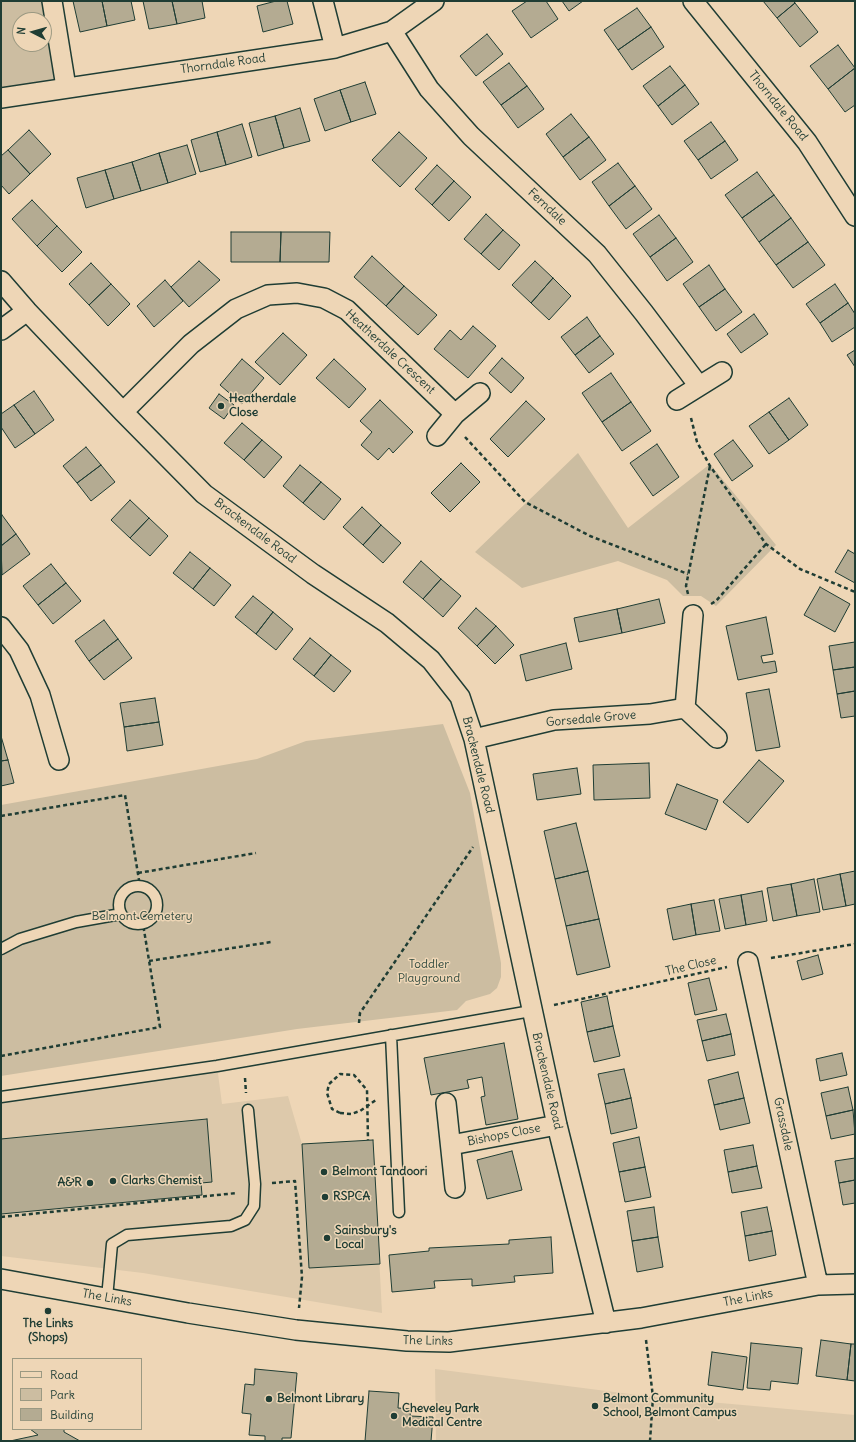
<!DOCTYPE html>
<html>
<head>
<meta charset="utf-8">
<style>
	body { margin:0 }
	#map { position:relative; width:856px; height:1442px; overflow:hidden; background:#eed6b6; font-family:Delius,sans-serif }
	canvas { display:block }
	.frame { position:absolute; inset:0; border:2px solid #1f3d34; pointer-events:none }
	.legend { position:absolute; left:12px; top:1358px; width:130px; height:72px; box-sizing:border-box; background:#eed6b6; border:1px solid #9b9982; margin:0; padding:5px 7px; list-style:none; font-size:12px; color:#1f3d34 }
	.legend li { display:flex; align-items:center; gap:8px; height:20px }
	.legend b { width:20px; border:1px solid #9b9982 }
	.north { position:absolute; left:12px; top:12px; width:40px; height:40px; box-sizing:border-box; background:#eed6b6; border:1px solid #9b9982; border-radius:50%; rotate:276deg; font-size:11px; font-weight:700; line-height:16px; text-align:center; color:#1f3d34 }
	.north::after { content:''; display:block; margin:auto; width:14px; height:18px; background:#1f3d34; clip-path:polygon(50% 0,100% 100%,50% 72%,0 100%) }
</style>
</head>
<body>
<div id="map">
<canvas width="856" height="1442"></canvas>
<div class="frame"></div>
<ul class="legend">
<li><b style="height:5px;background:#eed6b6"></b>Road</li>
<li><b style="height:11px;background:#ccbda1"></b>Park</li>
<li><b style="height:11px;background:#b4ab92"></b>Building</li>
</ul>
<div class="north">N</div>
</div>
<script>
const ctx = document.querySelector('canvas').getContext('2d');
ctx.lineJoin = 'round';
function fillPath(path, color) { ctx.fillStyle = color; ctx.fill(path, 'evenodd'); }
const shape = rows => new Path2D(rows.map(r => 'M' + r).join(''));
function trace(path, color, width, dash) { ctx.strokeStyle = color; ctx.lineWidth = width; ctx.lineCap = dash ? 'butt' : 'round'; ctx.setLineDash(dash || []); ctx.stroke(path); }
function label(font, color, halo, rows, align = 'center') {
  ctx.font = font + ' Delius,sans-serif'; ctx.lineWidth = 3; ctx.setLineDash([]); ctx.textBaseline = 'middle'; ctx.strokeStyle = halo; ctx.fillStyle = color; for (const [text, x, y, turn = 0] of rows) {
    ctx.save(); ctx.translate(x, y); ctx.rotate((+turn || 0) * Math.PI / 180); ctx.textAlign = isNaN(turn) ? turn : align; if (halo) ctx.strokeText(text, 0, 0); ctx.fillText(text, 0, 0); ctx.restore();
  }
}
const built = shape([
	[217,1066,222,1104,288,1096,302,1144,373,1140,382,1313,143,1273,1,1256,1,1097],
	[435,1369,653,1397,855,1415,855,1441,436,1441]
]);
const green = shape([
	[1,1,52,1,66,87,1,98],
	[20,20,44,20,44,44,20,44],
	[578,453,628,528,710,464,776,545,716,606,701,596,683,596,667,580,618,561,522,588,475,552],
	[443,724,470,793,501,963,501,977,497,988,490,994,466,1001,457,1010,297,1029,1,1076,1,805,257,759,306,741]
]);
const building = shape([
	[73,1,102,1,107,26,80,32,73,1],
	[102,1,131,1,135,20,107,26,102,1],
	[143,1,172,1,177,24,149,29,143,1],
	[172,1,202,1,205,18,177,24,172,1],
	[276,1,287,1,293,24,263,32,257,6,276,1],
	[527,1,546,1,558,19,531,38,512,11,527,1],
	[562,1,583,1,569,11,562,1],
	[763,1,793,1,795,3,777,18,763,1],
	[795,3,818,32,800,47,777,18,795,3],
	[637,8,651,27,618,50,604,30,637,8],
	[651,27,664,47,632,70,618,50,651,27],
	[487,34,503,54,476,76,460,56,487,34],
	[838,45,855,68,828,89,810,66,838,45],
	[509,63,527,86,501,105,483,82,509,63],
	[670,66,685,85,658,106,643,86,670,66],
	[855,68,855,105,845,112,828,89,855,68],
	[365,82,376,114,351,122,340,90,365,82],
	[685,85,699,104,672,125,658,106,685,85],
	[527,86,544,109,518,128,501,105,527,86],
	[340,90,351,122,325,131,314,99,340,90],
	[300,108,310,141,284,148,275,116,300,108],
	[571,114,589,137,563,157,546,134,571,114],
	[275,116,284,148,258,156,249,123,275,116],
	[711,122,725,141,698,160,684,141,711,122],
	[242,124,252,157,226,165,217,132,242,124],
	[29,130,51,154,30,174,8,150,29,130],
	[217,132,226,165,200,172,191,140,217,132],
	[399,132,427,158,400,187,372,160,399,132],
	[589,137,606,160,580,180,563,157,589,137],
	[725,141,738,160,711,179,698,160,725,141],
	[187,145,196,174,168,183,159,153,187,145],
	[8,150,30,174,9,194,1,185,1,156,8,150],
	[159,153,168,183,141,191,132,162,159,153],
	[132,162,141,191,114,199,105,170,132,162],
	[618,163,635,186,609,206,592,182,618,163],
	[437,165,454,181,432,205,415,189,437,165],
	[105,170,114,199,86,208,77,178,105,170],
	[757,172,774,195,742,218,725,195,757,172],
	[454,181,471,197,449,221,432,205,454,181],
	[635,186,652,209,626,229,609,206,635,186],
	[774,195,791,218,759,242,742,218,774,195],
	[32,200,57,226,37,246,12,219,32,200],
	[486,214,503,230,481,254,464,239,486,214],
	[659,215,676,238,650,257,633,234,659,215],
	[791,218,808,242,776,265,759,242,791,218],
	[57,226,82,252,62,272,37,246,57,226],
	[503,230,520,245,499,270,481,254,503,230],
	[231,232,281,232,280,262,231,262,231,232],
	[281,232,330,232,329,262,280,262,281,232],
	[676,238,693,262,667,281,650,257,676,238],
	[808,242,825,265,793,288,776,265,808,242],
	[372,256,404,286,386,306,354,277,372,256],
	[199,261,220,280,189,307,171,287,199,261],
	[535,261,553,278,531,303,512,285,535,261],
	[91,263,111,284,89,305,69,284,91,263],
	[709,265,725,289,699,307,683,284,709,265],
	[553,278,571,296,549,320,531,303,553,278],
	[165,280,183,301,154,327,137,306,165,280],
	[111,284,130,304,108,326,89,305,111,284],
	[835,284,848,303,820,323,806,304,835,284],
	[404,286,437,315,418,335,386,306,404,286],
	[725,289,742,312,716,331,699,307,725,289],
	[848,303,855,314,855,327,832,342,820,323,848,303],
	[754,314,768,334,741,353,727,334,754,314],
	[587,317,600,336,575,355,561,337,587,317],
	[473,326,496,346,468,378,434,349,450,330,461,340,473,326],
	[283,333,307,355,280,385,255,362,283,333],
	[600,336,614,354,589,373,575,355,600,336],
	[855,350,855,367,847,355,855,350],
	[502,358,524,378,511,393,489,373,502,358],
	[242,359,264,378,242,404,220,385,242,359],
	[334,359,366,389,349,408,316,378,334,359],
	[611,373,631,402,602,422,582,393,611,373],
	[34,391,54,420,35,434,14,405,34,391],
	[219,394,234,405,224,419,209,408,219,394],
	[789,398,808,425,789,440,769,412,789,398],
	[380,400,413,432,393,453,389,448,378,460,361,445,372,432,360,421,380,400],
	[526,401,545,419,508,457,490,439,526,401],
	[631,402,651,431,622,451,602,422,631,402],
	[14,405,35,434,15,448,1,427,1,414,14,405],
	[769,412,789,440,769,454,749,426,769,412],
	[242,423,262,440,244,460,224,443,242,423],
	[262,440,282,457,264,478,244,460,262,440],
	[733,440,753,466,732,481,714,454,733,440],
	[657,444,679,477,653,496,630,463,657,444],
	[86,447,101,465,77,483,63,466,86,447],
	[461,463,480,482,450,512,431,493,461,463],
	[101,465,115,482,91,501,77,483,101,465],
	[300,465,321,482,303,503,283,486,300,465],
	[321,482,341,499,324,520,303,503,321,482],
	[130,500,149,518,130,538,111,520,130,500],
	[362,507,381,525,363,545,343,527,362,507],
	[2,515,16,534,1,546,1,516,2,515],
	[149,518,168,536,150,556,130,538,149,518],
	[381,525,401,543,383,563,363,545,381,525],
	[16,534,30,554,2,575,1,546,16,534],
	[848,550,855,554,855,583,835,572,848,550],
	[190,552,210,568,193,589,173,573,190,552],
	[421,561,441,579,423,599,403,582,421,561],
	[51,564,66,583,38,605,23,586,51,564],
	[210,568,231,585,214,606,193,589,210,568],
	[441,579,461,596,443,617,423,599,441,579],
	[66,583,81,601,53,624,38,605,66,583],
	[820,587,850,604,835,632,804,615,820,587],
	[253,596,273,612,256,634,235,617,253,596],
	[659,599,665,623,622,633,617,609,659,599],
	[476,608,496,626,477,646,458,628,476,608],
	[617,609,622,633,579,642,574,618,617,609],
	[273,612,293,629,276,650,256,634,273,612],
	[766,617,773,654,761,656,763,663,775,661,777,672,738,680,726,626,766,617],
	[104,620,118,639,89,661,75,641,104,620],
	[496,626,514,645,495,664,477,646,496,626],
	[310,638,331,655,314,676,293,659,310,638],
	[118,639,132,658,104,680,89,661,118,639],
	[855,642,855,667,833,670,829,646,855,642],
	[566,643,572,669,526,681,520,655,566,643],
	[331,655,351,671,334,692,314,676,331,655],
	[855,667,855,691,837,694,833,670,855,667],
	[769,689,780,747,756,751,746,693,769,689],
	[855,691,855,716,841,718,837,694,855,691],
	[155,698,159,722,124,727,120,703,155,698],
	[159,722,163,745,127,751,124,727,159,722],
	[1,736,8,760,1,761,1,736],
	[8,760,14,783,1,786,1,761,8,760],
	[759,760,784,781,748,823,723,802,759,760],
	[649,763,650,798,594,800,593,765,649,763],
	[577,768,581,794,537,800,533,774,577,768],
	[677,784,718,800,706,830,665,814,677,784],
	[576,823,588,871,555,879,544,831,576,823],
	[588,871,599,919,566,926,555,879,588,871],
	[855,871,855,904,846,906,840,874,855,871],
	[840,874,846,906,823,910,817,879,840,874],
	[814,879,820,912,797,916,791,884,814,879],
	[791,884,797,916,773,921,767,888,791,884],
	[762,891,767,921,746,925,741,895,762,891],
	[741,895,746,925,725,929,719,899,741,895],
	[714,900,720,931,696,935,691,904,714,900],
	[691,904,696,935,673,940,667,909,691,904],
	[599,919,610,967,577,975,566,926,599,919],
	[818,955,823,974,802,980,797,961,818,955],
	[709,978,717,1010,695,1015,688,983,709,978],
	[607,996,613,1026,587,1032,581,1002,607,996],
	[726,1014,731,1034,702,1041,697,1020,726,1014],
	[613,1026,620,1056,594,1062,587,1032,613,1026],
	[731,1034,735,1055,707,1061,702,1041,731,1034],
	[504,1043,518,1119,486,1125,481,1097,485,1096,482,1077,467,1080,469,1088,431,1095,424,1058,504,1043],
	[842,1053,847,1075,820,1081,816,1059,842,1053],
	[624,1069,631,1098,605,1104,598,1074,624,1069],
	[738,1072,744,1098,714,1105,708,1080,738,1072],
	[848,1087,853,1110,826,1116,821,1093,848,1087],
	[631,1098,637,1128,611,1134,605,1104,631,1098],
	[744,1098,750,1123,720,1130,714,1105,744,1098],
	[853,1110,855,1134,831,1139,826,1116,853,1110],
	[207,1119,212,1182,201,1183,202,1195,1,1214,1,1139,207,1119],
	[639,1137,645,1167,619,1172,613,1143,639,1137],
	[373,1140,380,1264,309,1268,302,1144,373,1140],
	[753,1145,757,1166,728,1172,724,1150,753,1145],
	[512,1151,522,1190,487,1199,477,1160,512,1151],
	[855,1158,855,1180,839,1183,835,1161,855,1158],
	[757,1166,762,1188,732,1193,728,1172,757,1166],
	[645,1167,651,1197,625,1202,619,1172,645,1167],
	[855,1180,855,1203,843,1205,839,1183,855,1180],
	[654,1207,658,1237,632,1241,627,1211,654,1207],
	[767,1207,772,1231,745,1236,741,1212,767,1207],
	[772,1231,776,1255,749,1261,745,1236,772,1231],
	[551,1237,553,1273,514,1276,515,1282,472,1286,472,1279,434,1281,435,1288,392,1292,389,1255,429,1251,429,1248,509,1244,509,1240,551,1237],
	[658,1237,663,1267,637,1272,632,1241,658,1237],
	[821,1340,851,1344,847,1380,816,1376,821,1340],
	[751,1343,802,1348,798,1384,771,1381,770,1390,747,1388,751,1343],
	[851,1344,855,1344,855,1381,847,1380,851,1344],
	[712,1352,747,1357,743,1390,708,1385,712,1352],
	[255,1369,297,1373,291,1438,282,1438,282,1441,265,1441,265,1436,249,1435,251,1414,242,1413,245,1384,254,1385,255,1369],
	[369,1391,399,1393,398,1408,411,1409,410,1416,433,1417,431,1441,365,1441,369,1391],
	[30,1429,64,1429,64,1432,80,1441,10,1441,38,1435,30,1429]
]);
const path = shape([
	[691,418,697,442,710,466,766,544,800,569,855,592],
	[465,437,525,502,590,536,688,574],
	[688,594,686,586,710,466],
	[711,604,716,601,766,544],
	[1,816,125,795,140,886],
	[138,873,256,853],
	[771,958,855,944],
	[149,961,271,942],
	[554,1005,727,967],
	[359,1023,360,1013,473,847],
	[1,1056,160,1027,143,924],
	[245,1078,246,1093],
	[340,1113,351,1114,360,1111,376,1100],
	[272,1183,295,1181,302,1277,299,1308],
	[1,1217,237,1193],
	[646,1340,653,1397,650,1441]
]);
const lane = shape([
	'119 905a19 19 0 1 1 38 0a19 19 0 1 1-38 0Z',
	[1,949,20,939,76,922,121,914],
	[391,1035,399,1212],
	[1,1097,217,1066,531,1011],
	[107,1298,112,1244,127,1235,231,1226,245,1220,254,1206,255,1184,248,1110]
]);
const street = shape([
	[52,1,66,87],
	[323,1,335,48],
	[693,1,807,142,855,216],
	[392,31,429,89,471,136,597,254,644,313,699,386],
	[1,98,335,48,392,31,434,1],
	[1,281,27,311,123,412,204,494,313,574,387,623,431,660,460,697,474,739,557,1125,606,1323],
	[1,330,27,311],
	[677,400,722,372],
	[123,412,191,344,236,309,268,295,297,293,324,298,347,310,455,414],
	[437,436,455,414,480,393],
	[693,615,685,708,717,738],
	[1,627,19,650,40,695,59,760],
	[474,739,554,720,650,714,685,708],
	[748,962,818,1285],
	[446,1103,455,1188],
	[451,1145,557,1125],
	[1,1279,188,1313,296,1330,407,1341,449,1342,641,1318,818,1285,855,1284]
]);
const pathBridge = shape([
	[340,1113,332,1109,327,1093,329,1084,340,1074,354,1075,367,1090,368,1140]
]);
const markers = [
	[221,406,4,"#1f3d34"],
	[324,1172,4,"#1f3d34"],
	[113,1181,4,"#1f3d34"],
	[90,1183,4,"#1f3d34"],
	[325,1197,4,"#1f3d34"],
	[327,1238,4,"#1f3d34"],
	[48,1311,4,"#1f3d34"],
	[269,1399,4,"#1f3d34"],
	[595,1406,4,"#1f3d34"],
	[394,1416,4,"#1f3d34"]
];
const streetNames = [
	["Thorndale Road",223,64,-8],
	["Thorndale Road",778,106,51],
	["Ferndale",547,207,43],
	["Heatherdale Crescent",390,352,43],
	["Brackendale Road",255,531,37],
	["Gorsedale Grove",591,719,-5],
	["Brackendale Road",478,765,76],
	["The Close",691,966,-13],
	["Brackendale Road",547,1081,77],
	["Grassdale",783,1124,78],
	["Bishops Close",504,1135,-11],
	["The Links",107,1298,10],
	["The Links",748,1298,-11],
	["The Links",428,1341,1]
];
const poiNames = [
	["Heatherdale",229,399],
	["Close",229,413],
	["Belmont Tandoori",332,1172],
	["Clarks Chemist",121,1181],
	["A&R",82,1183,"right"],
	["RSPCA",333,1197],
	["Sainsbury's",335,1231],
	["Local",335,1245],
	["The Links",48,1324,"center"],
	["(Shops)",48,1338,"center"],
	["Belmont Library",277,1399],
	["Belmont Community",603,1399],
	["School, Belmont Campus",603,1413],
	["Cheveley Park",402,1409],
	["Medical Centre",402,1423]
];
const parkNames = [
	["Belmont Cemetery",142,917],
	["Toddler",429,965],
	["Playground",429,979]
];
fillPath(built, '#ddc9ab');
fillPath(green, '#ccbda1');
fillPath(building, '#b4ab92');
trace(building, '#1f3d34', 1);
trace(lane, '#1f3d34', 13);
trace(street, '#1f3d34', 22);
trace(path, '#1f3d34', 2.5, [4, 3]);
trace(lane, '#eed6b6', 10);
trace(street, '#eed6b6', 19);
trace(pathBridge, '#1f3d34', 2.5, [4, 3]);
for (const [x, y, r, color] of markers) { const dot = new Path2D(); dot.arc(x, y, r, 0, 2 * Math.PI); ctx.fillStyle = color; ctx.fill(dot); trace(dot, '#eed6b6', 1.5); }
label('12px', '#1f3d34', '#eed6b6', streetNames);
label('bold 12px', '#1f3d34', '#eed6b6', poiNames, 'left');
label('12px', '#304a3f', '#eed6b6', parkNames);
</script>
</body>
</html>
